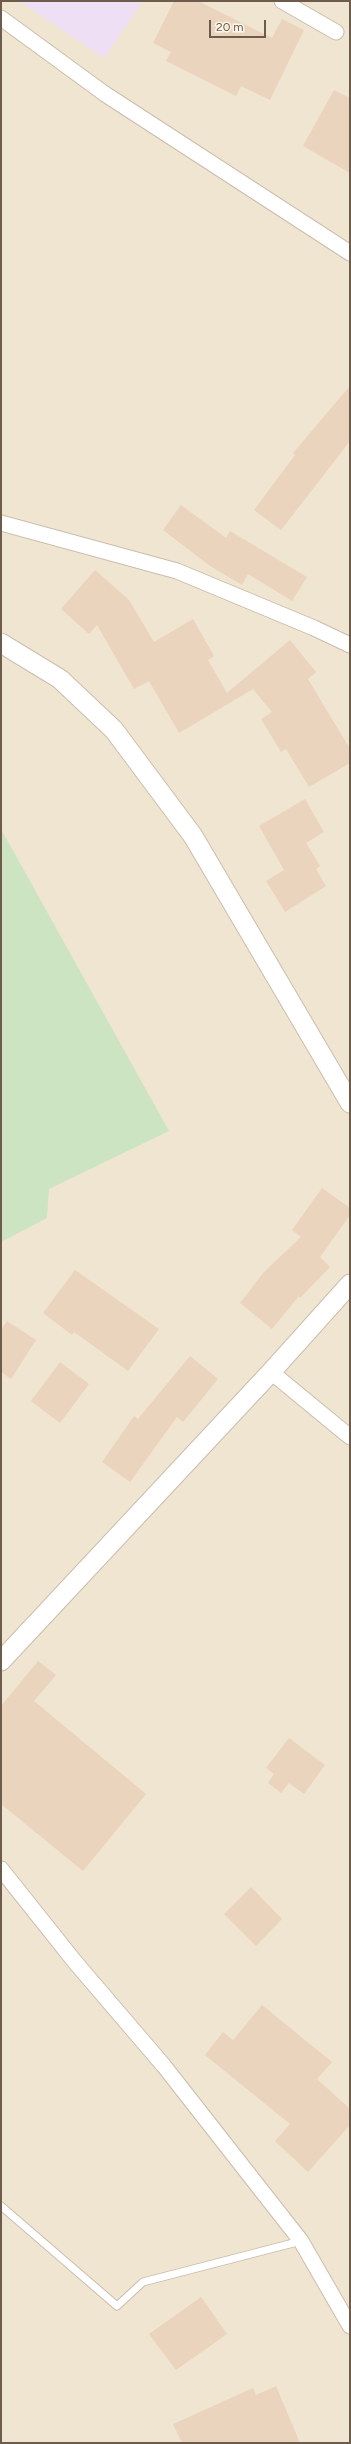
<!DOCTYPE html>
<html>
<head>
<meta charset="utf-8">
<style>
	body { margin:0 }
	#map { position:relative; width:351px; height:2444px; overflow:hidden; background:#f9f2e2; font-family:Figtree,sans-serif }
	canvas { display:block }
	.frame { position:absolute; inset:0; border:2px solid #6d5b4c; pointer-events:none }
	.scale { position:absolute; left:209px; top:20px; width:57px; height:18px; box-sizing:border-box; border:2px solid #6d5b4c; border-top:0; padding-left:5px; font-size:12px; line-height:14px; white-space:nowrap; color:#6d5b4c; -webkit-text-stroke:3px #fdf6e7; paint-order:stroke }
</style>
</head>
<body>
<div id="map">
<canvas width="351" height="2444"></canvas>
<div class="frame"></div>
<div class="scale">20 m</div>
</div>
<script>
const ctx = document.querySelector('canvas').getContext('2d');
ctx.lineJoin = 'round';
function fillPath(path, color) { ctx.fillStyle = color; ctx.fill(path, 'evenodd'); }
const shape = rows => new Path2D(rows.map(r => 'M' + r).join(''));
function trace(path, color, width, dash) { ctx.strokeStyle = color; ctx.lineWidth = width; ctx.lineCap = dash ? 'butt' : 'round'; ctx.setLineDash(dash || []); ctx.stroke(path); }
const residential = shape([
	[1,1,350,1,350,2443,1,2443]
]);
const education = shape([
	[19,1,143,1,104,58]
]);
const green = shape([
	[1,829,169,1131,49,1189,47,1218,1,1242]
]);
const building = shape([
	[174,1,198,1,272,38,282,19,304,30,270,100,241,86,236,96,166,61,171,52,153,43],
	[334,90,350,98,350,173,303,146],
	[350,386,350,441,281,530,254,510,295,455,293,453],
	[181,505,226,538,230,531,307,577,292,601,248,574,242,585,210,566,163,530],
	[95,570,129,600,154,642,193,619,214,656,208,660,227,693,290,640,316,672,308,679,350,749,350,763,309,787,286,749,281,752,261,719,272,712,253,689,179,733,149,681,134,689,97,625,89,634,61,609],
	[305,799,324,832,306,843,320,866,316,869,326,886,285,912,266,881,284,870,259,826],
	[322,1188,350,1208,350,1215,320,1257,330,1267,300,1298,299,1296,272,1329,240,1303,264,1272,301,1237,292,1230],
	[75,1270,159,1329,128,1371,74,1332,72,1335,43,1313],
	[7,1321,36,1340,11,1379,1,1372,1,1330],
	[190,1356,218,1379,183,1422,177,1417,130,1482,102,1462,134,1416,138,1419],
	[60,1362,89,1384,60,1423,31,1401],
	[38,1661,56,1675,34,1701,146,1794,83,1871,1,1804,1,1706],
	[289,1738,325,1765,304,1794,289,1783,281,1793,268,1783,274,1774,266,1768],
	[251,1887,282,1919,256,1946,224,1914],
	[262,2005,332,2062,317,2079,350,2109,350,2125,308,2172,275,2141,290,2124,205,2055,223,2032,233,2040],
	[201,2297,227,2334,176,2370,149,2334],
	[276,2386,300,2443,182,2443,173,2424,253,2388,256,2395]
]);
const service = shape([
	[1,2206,117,2306,143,2282,301,2241]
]);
const minor = shape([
	[282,1,336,32],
	[1,18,105,94,350,253],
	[1,523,177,571,314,628,350,645],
	[271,1372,350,1437],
	[1,1869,75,1962,164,2066,301,2241,350,2326]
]);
const tertiary = shape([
	[1,643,60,679,114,730,193,836,350,1103],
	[1,1661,271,1372,350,1284]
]);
fillPath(residential, '#f0e5d1');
fillPath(education, '#efdff5');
fillPath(green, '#cde4c3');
fillPath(building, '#ebd4bd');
trace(service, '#cabdad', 9);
trace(minor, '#cabdad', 17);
trace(tertiary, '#cabdad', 21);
trace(service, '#fff', 7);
trace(minor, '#fff', 15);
trace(tertiary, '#fff', 19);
</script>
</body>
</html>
